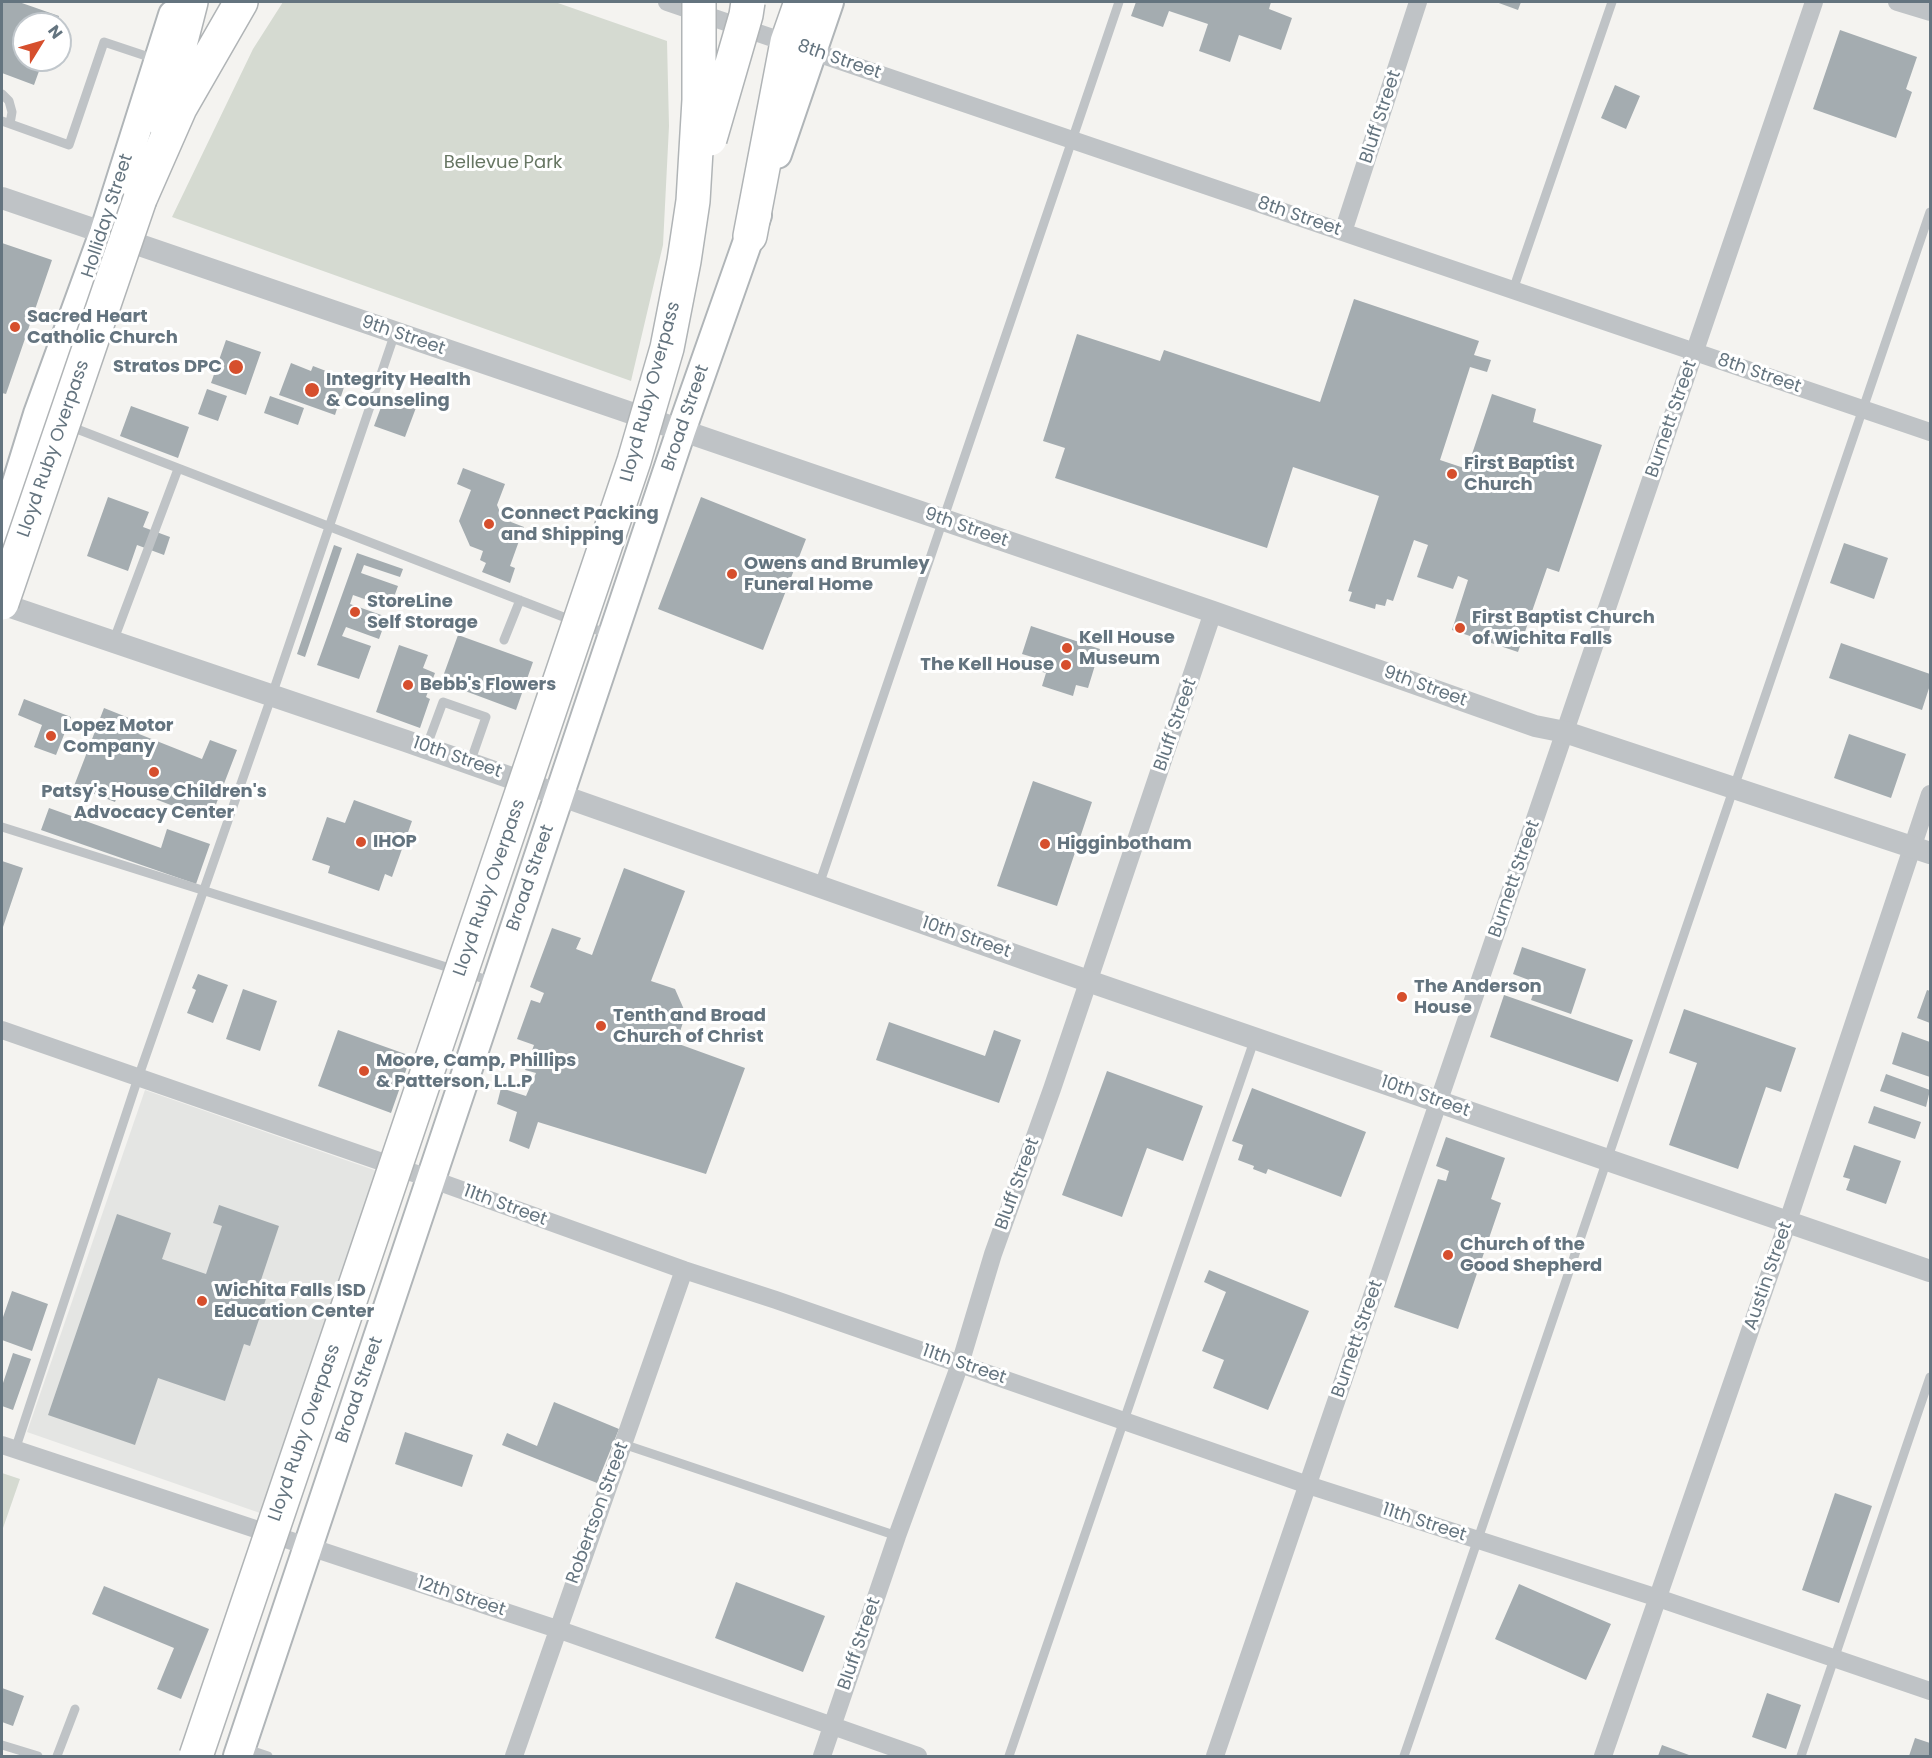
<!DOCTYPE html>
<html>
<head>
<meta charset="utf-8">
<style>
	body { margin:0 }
	#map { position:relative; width:1932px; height:1758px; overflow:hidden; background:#f4f3f0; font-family:Poppins,sans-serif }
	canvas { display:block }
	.frame { position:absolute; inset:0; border:3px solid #64747f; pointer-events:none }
	.north { position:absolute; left:12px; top:12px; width:60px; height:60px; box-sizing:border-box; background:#fff; border:2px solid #c1c7cc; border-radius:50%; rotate:53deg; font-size:16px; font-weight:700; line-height:24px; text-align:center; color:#64747f }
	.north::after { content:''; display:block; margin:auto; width:21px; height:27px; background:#d64f2d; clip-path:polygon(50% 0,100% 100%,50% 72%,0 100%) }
</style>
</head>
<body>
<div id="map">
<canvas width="1932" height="1758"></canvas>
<div class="frame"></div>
<div class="north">N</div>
</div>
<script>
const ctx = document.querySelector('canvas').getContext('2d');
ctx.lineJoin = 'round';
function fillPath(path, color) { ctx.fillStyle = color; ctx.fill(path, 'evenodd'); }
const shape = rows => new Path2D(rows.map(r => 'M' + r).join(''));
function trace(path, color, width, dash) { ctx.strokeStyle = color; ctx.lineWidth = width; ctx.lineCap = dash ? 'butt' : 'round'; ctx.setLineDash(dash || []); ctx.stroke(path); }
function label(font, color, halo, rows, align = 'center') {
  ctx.font = font + ' Poppins,sans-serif'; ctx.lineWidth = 6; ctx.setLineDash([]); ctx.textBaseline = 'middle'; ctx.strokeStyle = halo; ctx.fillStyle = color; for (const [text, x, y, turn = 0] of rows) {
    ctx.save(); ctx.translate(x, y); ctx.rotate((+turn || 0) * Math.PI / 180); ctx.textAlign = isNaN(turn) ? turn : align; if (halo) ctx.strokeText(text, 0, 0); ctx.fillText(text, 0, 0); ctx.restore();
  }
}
const built = shape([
	[145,1090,377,1171,260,1513,27,1432]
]);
const green = shape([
	[283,2,555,2,667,41,669,126,663,245,631,381,172,217,253,49],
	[2,1473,20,1479,2,1531]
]);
const building = shape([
	[2,2,19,2,59,16,56,24,24,24,24,60,43,60,34,85,2,73],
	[1136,2,1271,2,1269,9,1292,18,1281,50,1239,35,1230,62,1199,51,1208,24,1169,11,1163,27,1131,16],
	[1496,2,1521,2,1518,10],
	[1840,30,1917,57,1906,89,1912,92,1896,138,1813,109],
	[1615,85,1640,96,1626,129,1601,118],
	[2,243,52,260,6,394,2,393],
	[1354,299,1479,341,1474,355,1491,360,1487,372,1470,367,1440,460,1467,469,1492,394,1536,409,1533,422,1602,445,1559,572,1547,568,1518,652,1452,630,1468,580,1458,576,1453,589,1417,577,1428,545,1414,540,1393,601,1387,599,1385,606,1376,604,1375,609,1349,601,1352,592,1348,591,1379,496,1293,467,1267,548,1055,478,1065,448,1043,441,1077,334,1160,361,1164,350,1320,402],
	[226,340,261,352,246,395,211,383],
	[291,363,311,371,313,366,326,371,324,376,345,384,335,415,279,395],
	[207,389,227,396,218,421,198,414],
	[386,394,417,405,405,437,374,426],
	[270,396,304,408,298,425,264,413],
	[131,406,189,427,178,458,120,436],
	[463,468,505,484,497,505,500,512,512,516,511,522,524,527,510,566,515,568,510,583,482,572,486,563,480,560,483,551,470,546,459,521,471,490,457,484],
	[108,497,149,512,143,527,170,537,164,555,137,545,128,571,87,556],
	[701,497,806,539,763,650,658,609],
	[1844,543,1888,558,1874,599,1830,583],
	[334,545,342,548,305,657,297,654],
	[357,553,403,569,400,577,364,565,361,573,398,586,390,608,353,595,350,604,387,617,379,639,346,627,342,636,371,646,359,679,317,665],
	[1031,626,1100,649,1088,688,1076,685,1073,696,1042,686,1046,673,1036,670,1039,659,1022,654],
	[458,635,533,662,516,710,441,682],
	[1841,643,1930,674,1930,685,1922,710,1829,678],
	[399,645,428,655,423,668,435,673,426,697,430,699,420,728,376,712],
	[24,699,71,717,56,755,34,747,42,725,18,715],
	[104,708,144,724,139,734,202,759,210,740,237,750,210,820,121,786,115,802,74,786],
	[1849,734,1906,754,1891,798,1834,778],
	[1033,781,1092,802,1057,906,997,886],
	[354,800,412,821,392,877,385,874,379,891,328,873,330,866,312,860,327,817,345,823],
	[49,808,161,848,167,829,210,844,196,884,41,830],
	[2,861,23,868,2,930],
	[624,868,685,891,651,981,675,989,686,1014,676,1043,745,1068,706,1174,538,1122,529,1149,509,1141,517,1112,497,1104,501,1088,526,1096,536,1073,525,1070,534,1045,517,1039,531,1000,540,1003,544,993,530,987,552,928,581,938,576,949,592,955],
	[1522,947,1586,969,1571,1014,1531,1000,1537,983,1513,974],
	[198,974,228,985,213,1023,187,1013,196,990,192,988],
	[243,989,277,1001,260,1051,226,1039],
	[1927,990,1930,991,1930,1023,1917,1018],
	[1504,995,1633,1040,1618,1082,1490,1037],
	[1684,1009,1796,1048,1781,1092,1766,1087,1738,1169,1669,1145,1697,1063,1669,1053],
	[889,1022,985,1056,994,1030,1021,1040,999,1103,876,1060],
	[338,1030,411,1056,391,1113,318,1086],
	[1902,1032,1930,1042,1930,1077,1892,1064],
	[1107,1071,1203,1106,1183,1161,1147,1148,1122,1217,1062,1195],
	[1886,1074,1930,1090,1926,1107,1880,1091],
	[1252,1088,1366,1132,1341,1197,1268,1169,1266,1174,1253,1169,1254,1166,1238,1160,1243,1145,1232,1141],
	[1874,1106,1921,1122,1915,1139,1868,1123],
	[1446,1137,1505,1158,1491,1199,1501,1203,1458,1329,1394,1307,1438,1179,1446,1181,1449,1171,1436,1166],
	[1854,1145,1901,1161,1886,1204,1846,1190,1850,1179,1843,1177],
	[219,1205,279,1226,260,1283,270,1287,250,1346,244,1344,225,1401,158,1378,135,1445,48,1415,117,1214,171,1233,162,1259,206,1274,222,1226,213,1223],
	[1209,1270,1309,1311,1268,1410,1213,1388,1224,1360,1202,1351,1226,1292,1204,1282],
	[12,1291,48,1304,32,1351,2,1340,2,1320],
	[13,1353,31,1359,13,1410,2,1406,2,1386],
	[554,1402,619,1429,597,1483,502,1445,507,1433,537,1446],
	[405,1432,473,1455,462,1487,395,1464],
	[1835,1493,1872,1506,1839,1603,1802,1590],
	[736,1582,825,1616,803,1672,715,1638],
	[1519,1584,1611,1624,1586,1680,1495,1639],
	[104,1586,209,1629,181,1699,157,1689,174,1648,92,1614],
	[2,1688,24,1696,13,1726,2,1722],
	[1767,1693,1801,1705,1786,1749,1752,1737],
	[1915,1738,1930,1743,1930,1756,1909,1756],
	[1662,1745,1689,1755,1688,1756,1658,1756]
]);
const service = shape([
	[2,94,9,101,12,112,10,124],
	[2,121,69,145,104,42,155,59],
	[1513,290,1612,2],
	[69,426,610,635],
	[504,640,520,600],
	[113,642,178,469],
	[426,748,443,702,486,717,470,763],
	[2,827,494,982],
	[819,885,1119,2],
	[623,1444,897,1536],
	[15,1450,138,1078,272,695,395,333],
	[2,1745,38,1756],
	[244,1748,268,1756],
	[57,1756,75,1709],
	[1009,1756,1255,1038],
	[1404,1756,1930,212],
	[1801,1756,1930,1377]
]);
const minor = shape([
	[667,2,1930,432],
	[1897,2,1930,12],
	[1343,232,1418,2],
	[2,1030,431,1179,684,1270,776,1300,1308,1485,1658,1598,1930,1691],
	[2,1445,557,1629,918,1756],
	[514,1756,684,1270],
	[822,1756,897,1536,960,1364,993,1254,1052,1089,1213,612],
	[1215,1756,1814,2],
	[1603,1756,1788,1221,1930,794]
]);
const tertiary = shape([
	[2,198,1213,612,1535,726,1565,732,1930,853],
	[2,604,406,741,1088,981,1930,1271]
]);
const primary = shape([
	[777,154,829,2],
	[2,531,38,414,104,233,173,15],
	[238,1756,681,431,757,215]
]);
const motorway = shape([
	[161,119,191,2],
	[140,199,180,108,241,2],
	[750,236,787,42,801,2]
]);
const motorwayBridge = shape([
	[710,139,746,15,748,2],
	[2,603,140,199],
	[196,1756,634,461,667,348,684,261,693,201,699,100,699,2]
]);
const markers = [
	[15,327,6,"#d64f2d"],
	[236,367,8,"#d64f2d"],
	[312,390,8,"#d64f2d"],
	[1452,474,6,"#d64f2d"],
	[489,524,6,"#d64f2d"],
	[732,574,6,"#d64f2d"],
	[355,612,6,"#d64f2d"],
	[1460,628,6,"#d64f2d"],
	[1067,648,6,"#d64f2d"],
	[1066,665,6,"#d64f2d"],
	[408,685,6,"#d64f2d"],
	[51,736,6,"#d64f2d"],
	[154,772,6,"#d64f2d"],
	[361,842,6,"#d64f2d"],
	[1045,844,6,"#d64f2d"],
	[1402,997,6,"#d64f2d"],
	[601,1026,6,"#d64f2d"],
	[364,1071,6,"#d64f2d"],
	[1448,1255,6,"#d64f2d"],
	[202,1301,6,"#d64f2d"]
];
const streetNames = [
	["8th Street",839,60,19],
	["Bluff Street",1381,117,-72],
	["Holliday Street",108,216,-72],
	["8th Street",1299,217,19],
	["9th Street",403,336,19],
	["8th Street",1759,374,19],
	["Lloyd Ruby Overpass",651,392,-75],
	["Broad Street",686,418,-71],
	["Burnett Street",1672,419,-71],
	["Lloyd Ruby Overpass",54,449,-71],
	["9th Street",966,528,19],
	["9th Street",1425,687,20],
	["Bluff Street",1176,725,-71],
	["10th Street",457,758,19],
	["Broad Street",531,878,-71],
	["Burnett Street",1515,879,-71],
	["Lloyd Ruby Overpass",490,888,-71],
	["10th Street",966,938,19],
	["10th Street",1425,1097,19],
	["Bluff Street",1018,1184,-70],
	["11th Street",505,1206,20],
	["Austin Street",1769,1276,-71],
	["Burnett Street",1358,1339,-71],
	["11th Street",964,1365,19],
	["Broad Street",360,1390,-71],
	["Lloyd Ruby Overpass",305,1433,-71],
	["Robertson Street",598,1513,-70],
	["11th Street",1424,1523,18],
	["12th Street",461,1597,18],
	["Bluff Street",860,1644,-71]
];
const parkNames = [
	["Bellevue Park",503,163]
];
const poiNames = [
	["Sacred Heart",27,317],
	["Catholic Church",27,338],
	["Stratos DPC",222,367,"right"],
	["Integrity Health",326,380],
	["& Counseling",326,401],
	["First Baptist",1464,464],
	["Church",1464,485],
	["Connect Packing",501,514],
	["and Shipping",501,535],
	["Owens and Brumley",744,564],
	["Funeral Home",744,585],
	["StoreLine",367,602],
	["Self Storage",367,623],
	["First Baptist Church",1472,618],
	["of Wichita Falls",1472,639],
	["Kell House",1079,638],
	["Museum",1079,659],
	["The Kell House",1054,665,"right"],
	["Bebb's Flowers",420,685],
	["Lopez Motor",63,726],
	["Company",63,747],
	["Patsy's House Children's",154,792,"center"],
	["Advocacy Center",154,813,"center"],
	["IHOP",373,842],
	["Higginbotham",1057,844],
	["The Anderson",1414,987],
	["House",1414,1008],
	["Tenth and Broad",613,1016],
	["Church of Christ",613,1037],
	["Moore, Camp, Phillips",376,1061],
	["& Patterson, L.L.P",376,1082],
	["Church of the",1460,1245],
	["Good Shepherd",1460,1266],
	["Wichita Falls ISD",214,1291],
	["Education Center",214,1312]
];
fillPath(built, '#e4e5e3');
fillPath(green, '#d5dad1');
fillPath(building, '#a4acb0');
trace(primary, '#b0b5b8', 32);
trace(motorway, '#b0b4b6', 36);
trace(service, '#bfc3c6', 9);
trace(minor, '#bfc3c6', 18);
trace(tertiary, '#bfc3c6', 22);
trace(primary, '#fff', 28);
trace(motorway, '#fff', 33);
trace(motorwayBridge, '#b0b4b6', 36, []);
trace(motorwayBridge, '#fff', 33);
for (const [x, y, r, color] of markers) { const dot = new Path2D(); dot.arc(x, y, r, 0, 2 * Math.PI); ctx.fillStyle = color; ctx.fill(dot); trace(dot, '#fff', 2); }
label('18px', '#64747f', '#fff', streetNames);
label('18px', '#677663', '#fff', parkNames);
label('bold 18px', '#64747f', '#fff', poiNames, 'left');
</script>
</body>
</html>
